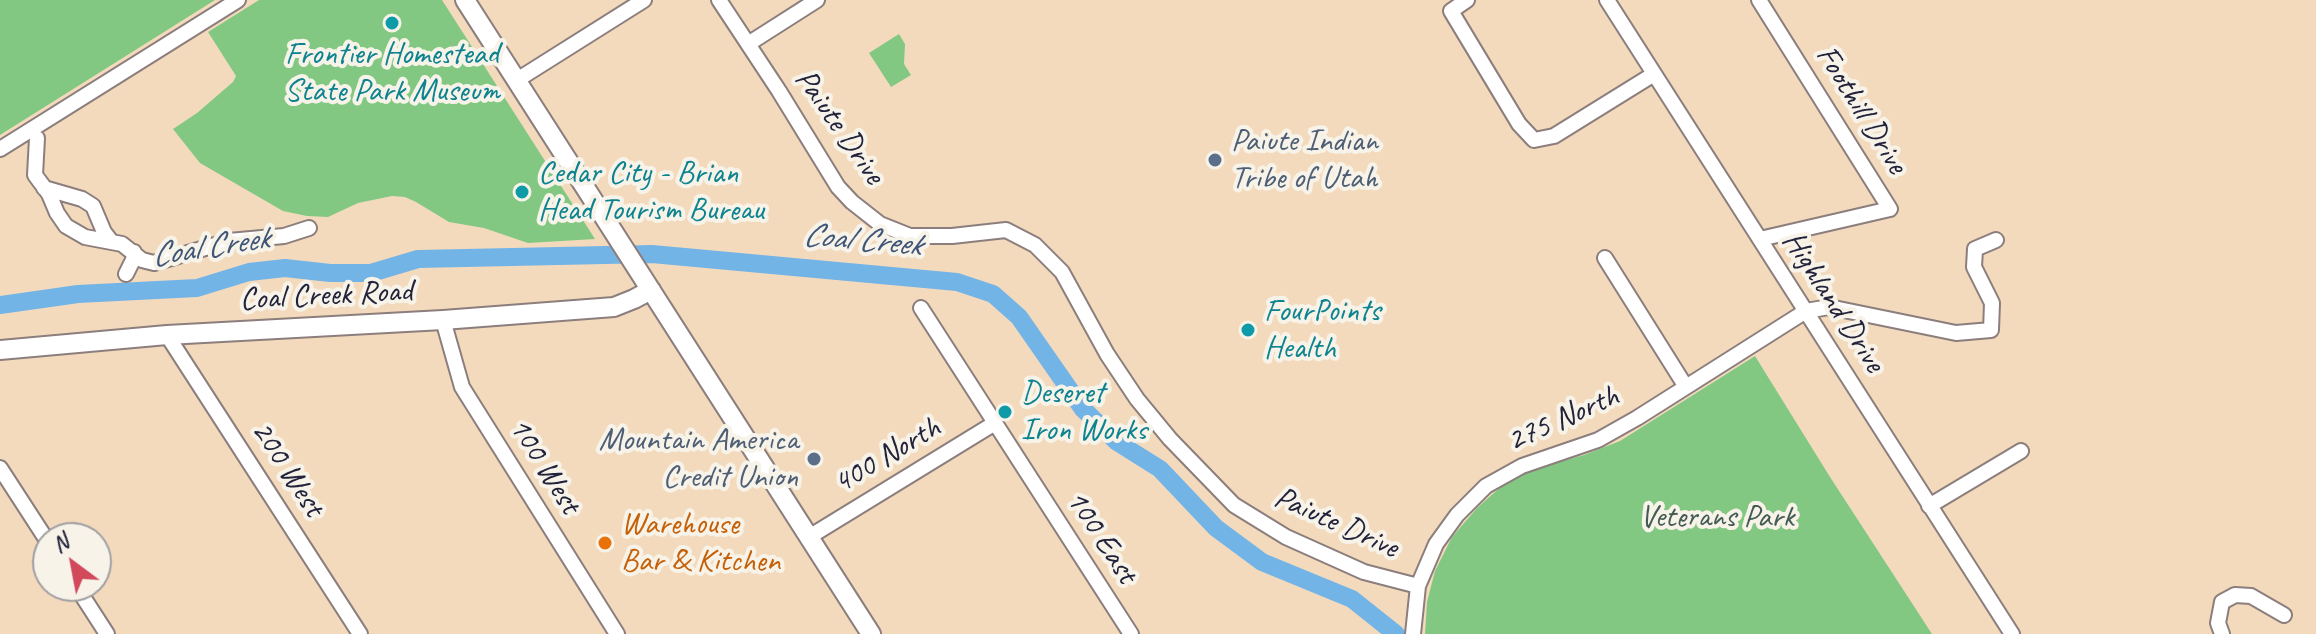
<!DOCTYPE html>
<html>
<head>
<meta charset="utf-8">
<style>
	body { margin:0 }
	#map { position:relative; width:2316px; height:634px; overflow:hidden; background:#f4dabd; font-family:Caveat,sans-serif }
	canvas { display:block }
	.north { position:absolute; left:32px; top:522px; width:80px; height:80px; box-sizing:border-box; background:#f7f3e8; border:2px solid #a29fa3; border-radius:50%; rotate:328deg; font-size:22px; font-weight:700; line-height:32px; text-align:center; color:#22223b }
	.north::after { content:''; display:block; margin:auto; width:28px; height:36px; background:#d1495b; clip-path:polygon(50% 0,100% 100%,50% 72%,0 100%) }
</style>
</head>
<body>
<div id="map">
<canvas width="2316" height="634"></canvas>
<div class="north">N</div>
</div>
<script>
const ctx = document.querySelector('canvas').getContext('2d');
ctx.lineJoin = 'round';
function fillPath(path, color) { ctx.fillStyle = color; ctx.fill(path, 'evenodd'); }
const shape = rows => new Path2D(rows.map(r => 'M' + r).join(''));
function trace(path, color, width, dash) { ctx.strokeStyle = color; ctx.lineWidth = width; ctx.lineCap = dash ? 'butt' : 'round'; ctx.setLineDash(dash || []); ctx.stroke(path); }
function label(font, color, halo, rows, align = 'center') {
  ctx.font = font + ' Caveat,sans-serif'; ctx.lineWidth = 8; ctx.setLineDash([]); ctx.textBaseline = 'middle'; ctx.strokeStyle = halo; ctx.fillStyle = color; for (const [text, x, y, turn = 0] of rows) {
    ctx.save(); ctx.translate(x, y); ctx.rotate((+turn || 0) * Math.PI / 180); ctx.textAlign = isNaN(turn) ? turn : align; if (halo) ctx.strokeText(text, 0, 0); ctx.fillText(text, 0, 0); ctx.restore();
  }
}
const green = shape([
	[0,0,215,0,0,135],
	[259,0,442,0,595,239,528,243,484,228,449,222,416,202,405,197,392,196,358,203,328,217,307,216,283,211,200,163,173,129,197,113,233,82,236,76,208,32],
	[899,34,905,44,904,64,911,75,891,87,869,53],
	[1755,356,1830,477,1932,634,1425,634,1427,602,1435,571,1452,537,1477,508,1505,483,1537,468,1584,455,1620,441]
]);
const river = shape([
	[0,305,78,294,197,288,249,272,285,268,330,273,371,273,418,259,652,254,957,282,993,294,1019,317,1083,409,1117,442,1160,469,1216,528,1262,562,1352,599,1396,634]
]);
const minor = shape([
	[719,0,779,91,838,187,852,202,880,224,910,236,952,236,1006,230,1035,245,1062,272,1107,354,1137,399,1170,439,1234,505,1286,537,1364,572,1418,586],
	[1467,0,1451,11,1519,124,1534,140,1554,136,1654,74],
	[1607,0,2012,634],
	[1759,0,1890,209,1760,239],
	[748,44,817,0],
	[517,80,644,0],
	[37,138,35,175,49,194,57,213,66,226,85,237,122,244,142,260,154,263,229,241,284,236,309,228],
	[0,149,238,0],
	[44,188,82,199,93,206,104,232,111,241],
	[1605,258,1686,387],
	[126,274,133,260,134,252],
	[921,308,1131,634],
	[443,320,462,387,617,634],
	[167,335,360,634],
	[0,468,48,542],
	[1929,506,2021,451],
	[809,537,995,423],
	[76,586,107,634],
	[1413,634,1418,586,1436,544,1457,515,1486,486,1522,466,1598,440,1637,418,1806,311,1829,307,1956,333,1991,330,1992,303,1974,267,1975,249,1996,240],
	[2222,634,2218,623,2222,602,2235,595,2251,596,2284,615]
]);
const major = shape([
	[465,0,871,634],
	[0,350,167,335,443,320,614,307,634,299,651,290]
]);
const markers = [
	[392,23,8,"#0f9aa8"],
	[1215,160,8,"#5c6f8a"],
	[522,192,8,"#0f9aa8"],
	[1248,330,8,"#0f9aa8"],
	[1005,412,8,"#0f9aa8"],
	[814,459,8,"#5c6f8a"],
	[605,543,8,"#e8710a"]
];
const cultureNames = [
	["Frontier Homestead",392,55,"center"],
	["State Park Museum",392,92,"center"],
	["Cedar City - Brian",538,174],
	["Head Tourism Bureau",538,211],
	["FourPoints",1264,312],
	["Health",1264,349],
	["Deseret",1021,394],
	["Iron Works",1021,431]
];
const streetNames = [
	["Foothill Drive",1861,110,58],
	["Paiute Drive",839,127,55],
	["Coal Creek Road",326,296,-3],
	["Highland Drive",1833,302,57],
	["275 North",1563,419,-24],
	["400 North",887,456,-31],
	["100 West",544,466,58],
	["200 West",287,469,57],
	["Paiute Drive",1336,523,24],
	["100 East",1101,537,57]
];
const serviceNames = [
	["Paiute Indian",1231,142],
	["Tribe of Utah",1231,179],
	["Mountain America",798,441,"right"],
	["Credit Union",798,478,"right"]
];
const parkNames = [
	["Veterans Park",1717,518]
];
const foodNames = [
	["Warehouse",621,525],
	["Bar & Kitchen",621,562]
];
const waterNames = [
	["Coal Creek",862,241,5],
	["Coal Creek",210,248,-9]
];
fillPath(green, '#82c882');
trace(river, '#73b4e7', 18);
trace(minor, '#8b7e7c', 18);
trace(major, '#8b7e7c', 22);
trace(minor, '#fff', 14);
trace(major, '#fff', 18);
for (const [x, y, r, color] of markers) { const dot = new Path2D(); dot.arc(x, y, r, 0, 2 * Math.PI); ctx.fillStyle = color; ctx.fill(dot); trace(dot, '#f7f3e8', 3); }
label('32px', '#0d838f', '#f7f3e8', cultureNames, 'left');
label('32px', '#22223b', '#f7f3e8', streetNames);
label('32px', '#4e5e75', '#f7f3e8', serviceNames, 'left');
label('32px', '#445c54', '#f7f3e8', parkNames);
label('32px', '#c56008', '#f7f3e8', foodNames, 'left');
label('italic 34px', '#3e5577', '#f7f3e8', waterNames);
</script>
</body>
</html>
